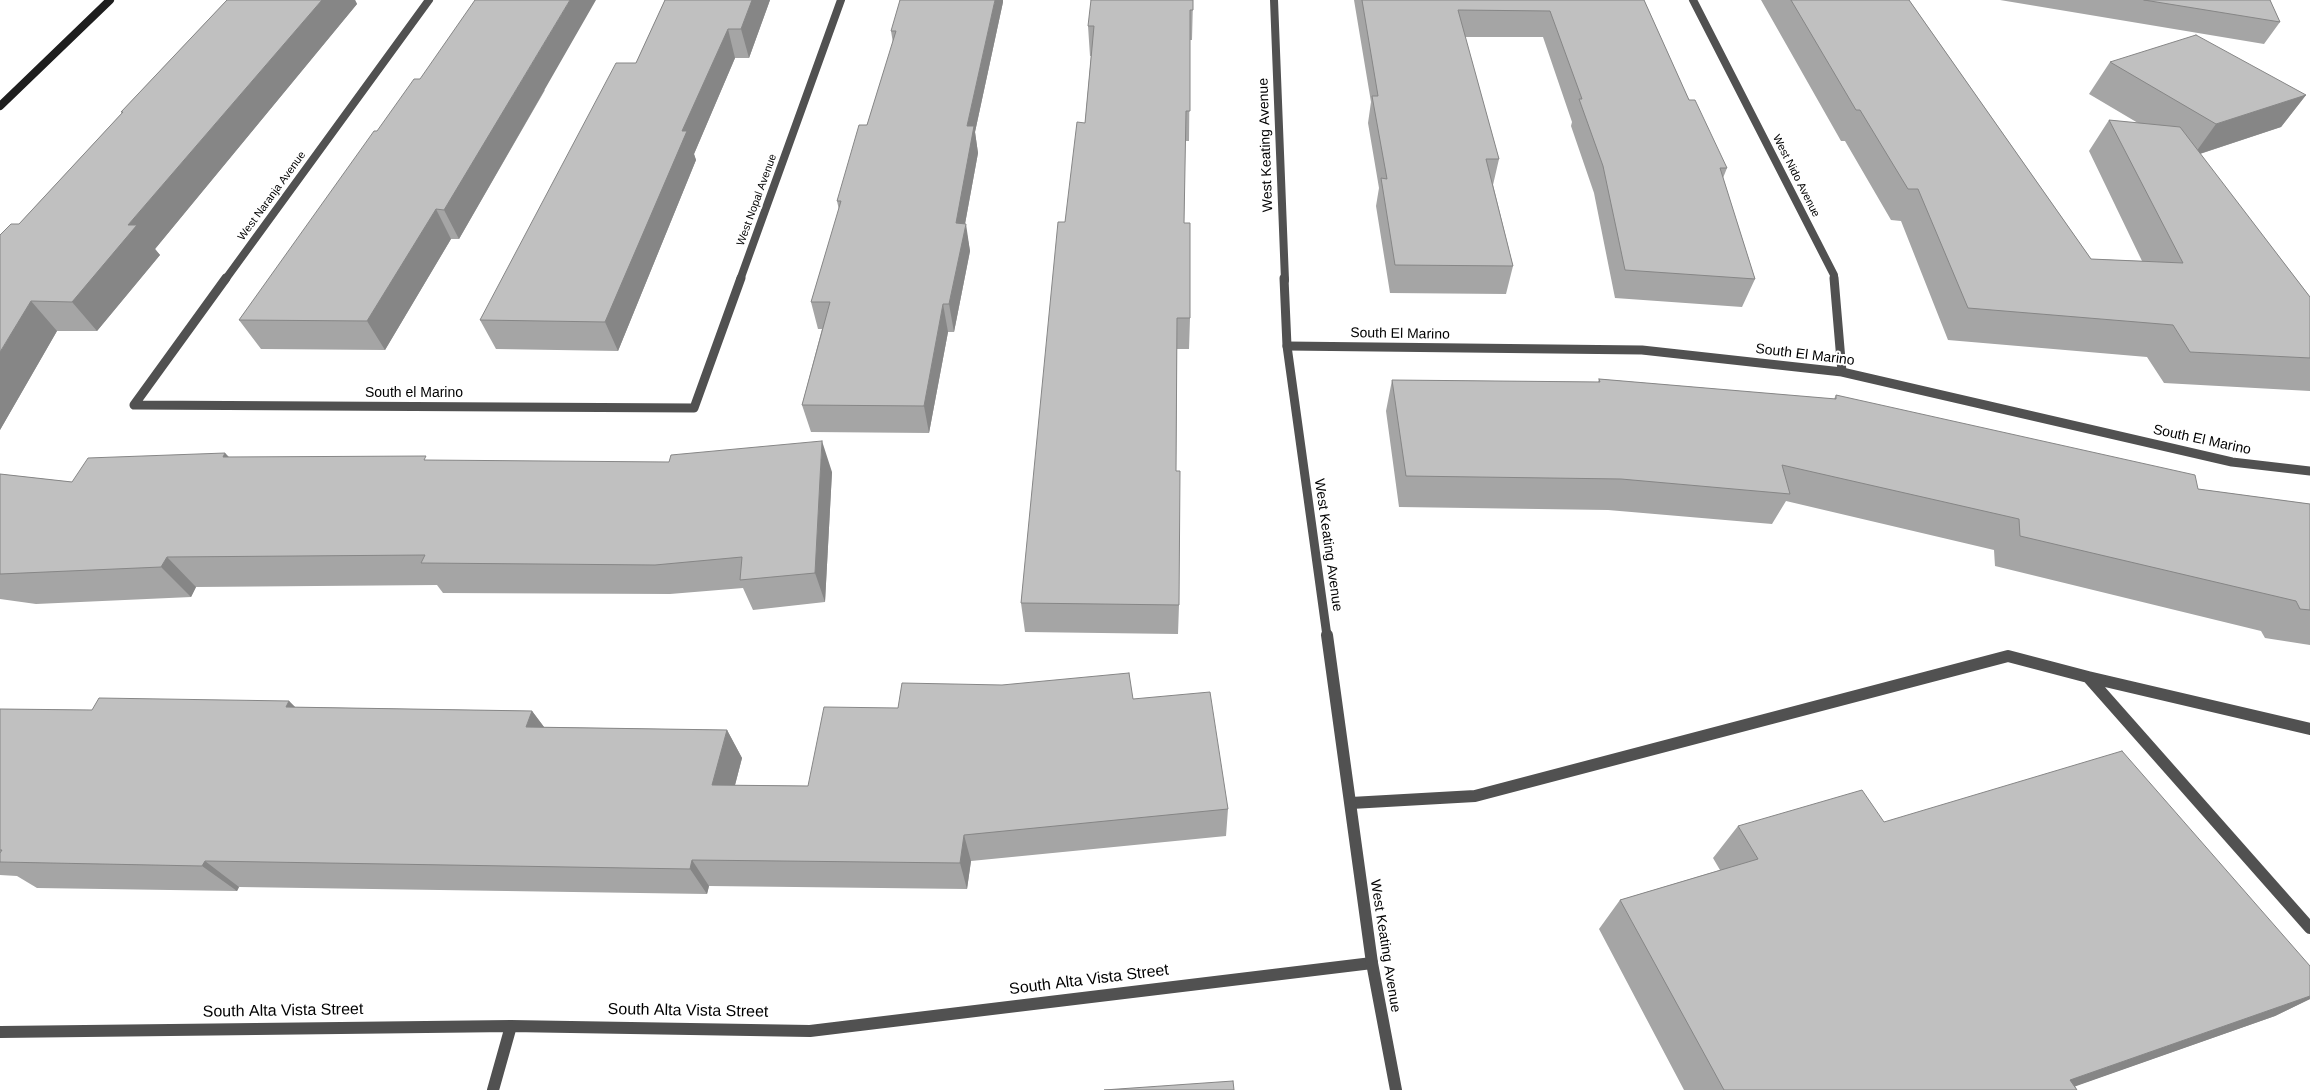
<!DOCTYPE html>
<html>
<head>
<meta charset="utf-8">
<style>
	body { margin:0 }
	canvas { display:block; background:#fff }
</style>
</head>
<body>
<canvas width="2310" height="1090"></canvas>
<script>
const ctx = document.querySelector('canvas').getContext('2d');
ctx.lineJoin = 'round';
const shape = rows => new Path2D(rows.map(r => 'M' + r).join(''));
function trace(path, color, width, dash) { ctx.strokeStyle = color; ctx.lineWidth = width; ctx.lineCap = dash ? 'butt' : 'round'; ctx.setLineDash(dash || []); ctx.stroke(path); }
function fillPath(path, color) { ctx.fillStyle = color; ctx.fill(path, 'evenodd'); }
function label(font, color, halo, rows, align = 'center') {
  ctx.font = font + ' Arial,sans-serif'; ctx.lineWidth = 4; ctx.setLineDash([]); ctx.textBaseline = 'middle'; ctx.strokeStyle = halo; ctx.fillStyle = color; for (const [text, x, y, turn = 0] of rows) {
    ctx.save(); ctx.translate(x, y); ctx.rotate((+turn || 0) * Math.PI / 180); ctx.textAlign = isNaN(turn) ? turn : align; if (halo) ctx.strokeText(text, 0, 0); ctx.fillText(text, 0, 0); ctx.restore();
  }
}
const service = shape([
	[2088,677,2310,729],
	[1351,803,1475,796,2008,656,2088,677,2310,928]
]);
const minorFar2 = shape([
	[1693,0,1834,275,1834,280],
	[225,280,429,0],
	[740,280,841,0]
]);
const minorFar1 = shape([
	[1834,278,1842,372],
	[1287,346,1642,350,1842,372,2232,462,2310,471],
	[134,405,694,408,741,278],
	[134,405,226,278]
]);
const minor = shape([
	[0,1032,511,1026,810,1031,1372,963],
	[493,1090,511,1026]
]);
const tertiaryFar2 = shape([
	[1274,0,1285,280]
]);
const tertiaryFar1 = shape([
	[1284,278,1287,346,1327,636]
]);
const tertiary = shape([
	[1327,635,1372,963,1396,1090]
]);
const secondary = shape([
	[0,106,110,0]
]);
const wall = shape([
	[227,0,355,0,357,4,155,249,160,255,97,331,57,331,0,430,19,224,122,113,121,112],
	[665,0,770,0,749,58,735,58,694,154,696,160,618,351,496,349,480,320,636,63],
	[1193,0,1192,40,1190,40,1189,141,1185,141,1184,223,1190,318,1189,349,1177,349,1176,471,1179,605,1178,634,1025,632,1021,603,1065,222,1085,123,1091,56,1090,56,1088,26],
	[1354,0,1644,0,1689,100,1727,168,1723,178,1755,279,1742,307,1615,298,1594,193,1571,126,1572,122,1543,37,1465,37,1499,159,1493,185,1513,266,1506,294,1390,293,1376,206,1379,188,1368,123,1371,102],
	[1761,0,1909,0,2091,259,2142,261,2089,151,2109,120,2138,123,2089,94,2110,62,2306,95,2281,127,2200,154,2310,297,2310,391,2164,383,2147,357,1948,340,1901,221,1891,220,1845,141,1841,141],
	[2000,0,2270,0,2280,22,2264,44],
	[1003,2,975,132,978,153,965,224,970,251,954,332,948,332,929,433,811,432,802,405,822,329,818,329,811,302,839,210,837,201,867,125,893,43,891,31],
	[545,90,459,239,451,239,385,350,261,349,239,320,377,131],
	[1599,379,1834,399,1836,395,2198,489,2310,504,2310,645,2265,638,2261,631,1995,566,1994,550,1786,501,1772,524,1608,510,1399,507,1386,411,1392,380,1598,382],
	[225,453,229,457,428,460,832,472,825,602,753,610,743,588,670,594,443,593,437,585,196,587,191,597,36,604,0,599,0,474,72,482],
	[1133,699,1228,809,1226,836,971,861,967,889,709,886,707,894,239,887,237,891,37,888,17,876,0,875,0,709,92,710,289,701,295,707,532,711,544,727,727,730,742,758,735,785,808,786,898,708],
	[1884,822,2310,966,2310,999,2275,1016,2075,1086,2077,1090,1684,1090,1599,929,1620,900,1720,870,1713,858,1738,826]
]);
const shadedWall = shape([
	[322,0,355,0,357,4,155,249,160,255,97,331,72,302,128,225],
	[570,0,596,0,459,239,444,210],
	[752,0,770,0,749,58,741,29],
	[995,0,1003,0,1003,2,975,132,978,153,960,251,956,223,967,126],
	[728,29,735,58,694,154,696,160,618,351,605,322,682,131],
	[2306,95,2281,127,2193,156,2216,124],
	[436,209,451,239,385,350,367,321],
	[966,224,970,251,954,332,949,304],
	[31,301,57,331,0,430,0,352],
	[943,304,948,332,929,433,924,406],
	[822,441,832,472,825,602,815,573],
	[225,453,251,483,223,457],
	[167,557,196,587,191,597,161,567],
	[289,701,318,730,286,707],
	[532,711,553,739,526,727],
	[727,730,742,758,728,812,712,785],
	[964,835,971,861,967,889,960,863],
	[692,860,709,886,707,894,690,869],
	[205,861,239,887,237,891,202,866],
	[2310,996,2310,999,2275,1016,2065,1090,2070,1080]
]);
const building = shape([
	[227,0,322,0,128,225,137,225,72,302,31,301,0,352,0,235,11,224,19,224,123,112,121,112,227,0],
	[475,0,570,0,444,210,436,209,367,321,239,320,374,131,377,131,414,79,420,79,475,0],
	[665,0,752,0,741,29,728,29,682,131,687,131,605,322,480,320,616,63,636,63,665,0],
	[900,0,995,0,967,126,974,126,956,223,966,224,949,304,943,304,924,406,802,405,830,302,811,302,841,201,837,201,859,125,867,125,896,31,891,31,900,0],
	[1091,0,1193,0,1193,10,1190,10,1190,111,1186,111,1184,223,1190,223,1190,318,1177,318,1176,471,1180,471,1179,605,1021,603,1058,222,1065,222,1077,122,1085,123,1094,26,1088,26,1091,0],
	[1362,0,1644,0,1689,100,1695,100,1727,168,1720,168,1755,279,1625,270,1603,166,1579,99,1582,99,1550,11,1458,10,1499,159,1486,159,1513,266,1395,265,1381,178,1387,179,1372,96,1378,96,1362,0],
	[1791,0,1909,0,2091,259,2183,263,2109,120,2180,127,2310,297,2310,358,2190,352,2173,325,1968,308,1918,189,1908,189,1860,110,1856,110,1791,0],
	[2144,0,2270,0,2280,22,2144,0],
	[2196,35,2306,95,2216,124,2110,62,2196,35],
	[1599,379,1836,399,1836,395,2195,475,2198,489,2310,504,2310,610,2300,609,2296,601,2020,536,2019,519,1782,465,1790,494,1621,479,1406,476,1392,380,1600,382,1599,379],
	[822,441,815,573,740,580,742,557,655,565,421,563,425,555,167,557,161,567,0,574,0,474,72,482,88,458,225,453,223,457,426,456,424,460,669,462,671,455,822,441],
	[1129,673,1133,699,1210,692,1228,809,964,835,960,863,692,860,690,869,205,861,202,866,0,862,0,853,2,850,0,850,0,709,92,710,99,698,289,701,286,707,532,711,526,727,727,730,712,785,808,786,824,707,898,708,902,683,1002,685,1129,673],
	[2122,751,2310,966,2310,996,2070,1080,2077,1090,1724,1090,1620,900,1758,859,1738,826,1862,790,1884,822,2122,751],
	[1233,1081,1234,1090,1104,1090,1233,1081]
]);
const farStreetnames = [
	["West Nido Avenue",1796,176,63],
	["West Naranja Avenue",272,196,-54],
	["West Nopal Avenue",757,200,-70]
];
const streetNames = [
	["West Keating Avenue",1266,145,-92],
	["South El Marino",1400,334,1],
	["South El Marino",1805,355,7],
	["South el Marino",414,393],
	["South El Marino",2202,440,12],
	["West Keating Avenue",1328,545,82],
	["West Keating Avenue",1385,946,81]
];
const nearStreetnames = [
	["South Alta Vista Street",1089,980,-7],
	["South Alta Vista Street",283,1011,-1],
	["South Alta Vista Street",688,1011,1]
];
trace(service, '#515151', 12);
trace(minorFar2, '#515151', 8);
trace(minorFar1, '#515151', 9);
trace(minor, '#515151', 12);
trace(tertiaryFar2, '#515151', 8);
trace(tertiaryFar1, '#515151', 9);
trace(tertiary, '#515151', 12);
trace(secondary, '#1e1e1e', 8);
fillPath(wall, '#a5a5a5');
fillPath(shadedWall, '#868686');
fillPath(building, '#c0c0c0');
trace(building, '#868686', 1);
label('11px', '#000', '#fff', farStreetnames);
label('14px', '#000', '#fff', streetNames);
label('16px', '#000', '#fff', nearStreetnames);
</script>
</body>
</html>
